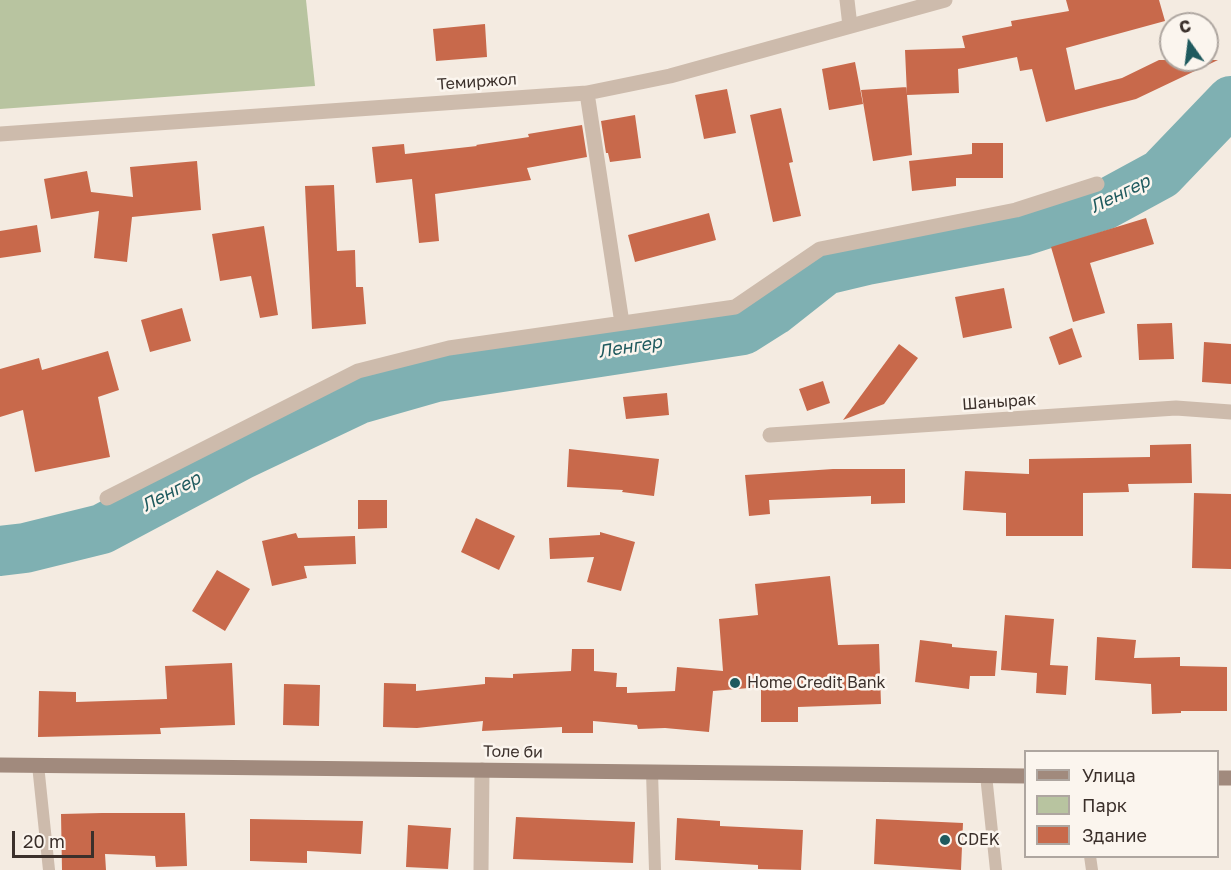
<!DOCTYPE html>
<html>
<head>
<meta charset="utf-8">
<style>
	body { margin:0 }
	#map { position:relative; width:1231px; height:870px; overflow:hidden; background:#f4ebe1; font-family:"Golos Text",sans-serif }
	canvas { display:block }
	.legend { position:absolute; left:1024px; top:750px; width:195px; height:108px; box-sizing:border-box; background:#fbf5ee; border:2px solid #aea6a0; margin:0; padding:8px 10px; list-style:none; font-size:18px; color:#3b302b }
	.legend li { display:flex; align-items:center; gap:12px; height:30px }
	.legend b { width:30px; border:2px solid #aea6a0 }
	.north { position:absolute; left:1159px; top:12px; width:60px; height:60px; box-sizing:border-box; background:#fbf5ee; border:2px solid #aea6a0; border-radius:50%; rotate:346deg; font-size:16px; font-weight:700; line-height:24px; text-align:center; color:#3b302b }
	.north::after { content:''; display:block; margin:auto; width:21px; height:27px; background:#1f5a5e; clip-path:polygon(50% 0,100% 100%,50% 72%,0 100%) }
	.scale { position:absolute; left:12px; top:831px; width:82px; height:27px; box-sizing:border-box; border:3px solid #3b302b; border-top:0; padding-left:8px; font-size:18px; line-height:21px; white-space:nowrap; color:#3b302b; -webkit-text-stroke:4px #fbf5ee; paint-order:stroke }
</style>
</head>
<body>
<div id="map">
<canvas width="1231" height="870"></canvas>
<ul class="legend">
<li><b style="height:8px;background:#a18a7d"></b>Улица</li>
<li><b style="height:16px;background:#b8c4a0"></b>Парк</li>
<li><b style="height:16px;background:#c8694b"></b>Здание</li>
</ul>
<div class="north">С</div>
<div class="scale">20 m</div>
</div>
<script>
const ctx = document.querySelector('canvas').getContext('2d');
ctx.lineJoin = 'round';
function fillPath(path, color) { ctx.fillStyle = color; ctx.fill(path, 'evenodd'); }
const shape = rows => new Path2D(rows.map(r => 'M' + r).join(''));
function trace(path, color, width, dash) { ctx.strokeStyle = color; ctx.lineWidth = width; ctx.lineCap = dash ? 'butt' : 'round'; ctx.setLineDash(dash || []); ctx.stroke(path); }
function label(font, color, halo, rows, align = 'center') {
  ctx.font = font + ' "Golos Text",sans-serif'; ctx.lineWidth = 5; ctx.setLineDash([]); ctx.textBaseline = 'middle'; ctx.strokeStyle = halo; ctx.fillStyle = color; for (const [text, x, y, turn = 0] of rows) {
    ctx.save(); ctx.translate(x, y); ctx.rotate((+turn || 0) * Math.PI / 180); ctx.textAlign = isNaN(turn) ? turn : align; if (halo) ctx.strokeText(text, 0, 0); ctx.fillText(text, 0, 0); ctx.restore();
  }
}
const green = shape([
	[0,0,306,0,315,86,0,109]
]);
const river = shape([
	[0,551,25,548,102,529,241,455,359,399,436,377,743,330,773,311,825,270,867,260,1023,231,1104,205,1161,174,1231,101]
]);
const building = shape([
	[1066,0,1159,0,1165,21,1066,48,1075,90,1122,78,1159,60,1218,60,1136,99,1046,122,1032,69,1020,71,1017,57,958,69,959,93,907,95,912,155,873,161,861,90,907,87,907,95,905,50,965,48,962,36,1012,26,1011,21,1069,11],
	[485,24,487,57,436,61,433,29],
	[855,62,863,104,829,110,822,69],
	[727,89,736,133,704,139,695,95],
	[781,108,793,162,789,163,801,216,773,222,750,115],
	[635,115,641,158,610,162,608,153,606,153,601,121],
	[582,125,587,157,527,168,531,180,435,194,439,241,419,243,412,179,376,183,372,147,404,144,405,154,477,146,476,145,529,137,528,134],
	[972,143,1003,143,1003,178,956,178,956,186,912,191,909,161,972,154],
	[197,161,201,210,132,217,127,262,94,258,99,211,51,219,44,179,87,171,91,192,133,197,130,167],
	[334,185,337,251,355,250,356,287,363,287,366,324,312,329,305,186],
	[709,213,716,240,635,262,628,235],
	[1146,218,1154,244,1090,263,1105,313,1073,322,1051,247],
	[37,225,41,252,0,258,0,231],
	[264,226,278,315,260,318,251,276,220,281,212,234],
	[1004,288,1012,328,963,338,955,297],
	[182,308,191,341,150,352,141,320],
	[1172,323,1174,359,1139,360,1137,324],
	[1072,328,1082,357,1059,365,1049,337],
	[1204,342,1231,344,1231,384,1202,382],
	[899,344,918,358,884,404,843,420],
	[108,351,119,390,98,397,110,457,35,472,23,410,0,417,0,369,39,358,42,370],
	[823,381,830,403,807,411,799,389],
	[667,393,669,415,626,419,623,397],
	[1191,444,1192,483,1128,484,1129,492,1083,493,1083,536,1006,536,1006,513,963,510,965,471,1029,474,1029,459,1150,457,1150,445],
	[569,449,659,459,654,496,622,492,623,490,567,487],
	[833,469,905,469,905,503,871,504,871,496,769,500,770,514,749,516,745,475],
	[1194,493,1231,494,1231,569,1192,568],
	[358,500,387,500,387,528,358,529],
	[476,518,515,536,499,570,461,552],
	[600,532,635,542,621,591,587,582,594,557,550,559,549,538,600,535],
	[296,533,298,538,355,536,356,564,304,566,307,578,272,586,262,541],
	[217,570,250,589,225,631,192,611],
	[830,576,838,645,879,644,881,704,798,707,798,722,761,722,761,687,713,691,709,732,665,728,638,729,637,725,593,721,593,733,562,733,562,727,482,731,483,721,417,728,383,727,384,683,416,684,416,691,485,684,485,677,513,678,513,674,571,671,572,649,594,649,594,671,617,673,616,687,627,687,627,693,675,691,677,667,723,671,719,619,758,615,755,584],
	[1005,615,1054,619,1050,665,1068,666,1066,695,1036,693,1037,673,1001,670],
	[1097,637,1136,640,1134,658,1180,657,1180,666,1227,667,1227,711,1181,711,1181,713,1152,714,1151,684,1095,680],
	[920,640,952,644,952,647,997,651,995,676,970,676,969,689,915,682],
	[232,663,235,725,160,728,161,734,38,737,39,691,76,692,76,702,167,699,165,666],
	[284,684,320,685,319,726,283,725],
	[102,813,185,813,187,866,156,867,155,856,105,854,106,870,62,870,61,814],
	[516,817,635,822,633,863,513,859],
	[677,818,720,821,720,826,803,830,801,870,758,869,758,865,675,860],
	[250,819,363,821,361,854,307,851,307,863,250,861],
	[876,819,963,823,961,870,874,864],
	[408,825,451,828,448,869,406,867]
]);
const lane = shape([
	[38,765,49,870],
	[652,772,655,870],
	[986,775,996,870],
	[1090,856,1092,870]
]);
const street = shape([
	[847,0,850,26],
	[587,93,622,323],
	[0,134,587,93,670,76,945,0],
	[770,435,1176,408,1231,412],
	[107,498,358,371,449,348,735,307,820,249,1016,210,1097,184],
	[481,870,482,770]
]);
const secondary = shape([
	[0,765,1026,776],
	[1218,778,1231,778]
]);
const markers = [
	[735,683,6,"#1f5a5e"],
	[945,840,6,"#1f5a5e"]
];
const streetNames = [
	["Темиржол",477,82,-4],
	["Шанырак",999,402,-4],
	["Толе би",513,752,1]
];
const poiNames = [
	["Home Credit Bank",747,683],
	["CDEK",957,840]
];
const waterNames = [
	["Ленгер",1120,194,-26],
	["Ленгер",630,347,-9],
	["Ленгер",171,492,-28]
];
fillPath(green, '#b8c4a0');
trace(river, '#7fb0b2', 50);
fillPath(building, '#c8694b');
trace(lane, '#cdbbac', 12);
trace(street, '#cdbbac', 15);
trace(secondary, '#a18a7d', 15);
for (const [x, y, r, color] of markers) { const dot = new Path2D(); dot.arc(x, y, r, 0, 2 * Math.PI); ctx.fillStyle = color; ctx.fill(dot); trace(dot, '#fbf5ee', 2); }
label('16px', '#3b302b', '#fbf5ee', streetNames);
label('16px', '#3b302b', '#fbf5ee', poiNames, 'left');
label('italic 18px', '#1f5a5e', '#fbf5ee', waterNames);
</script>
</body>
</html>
